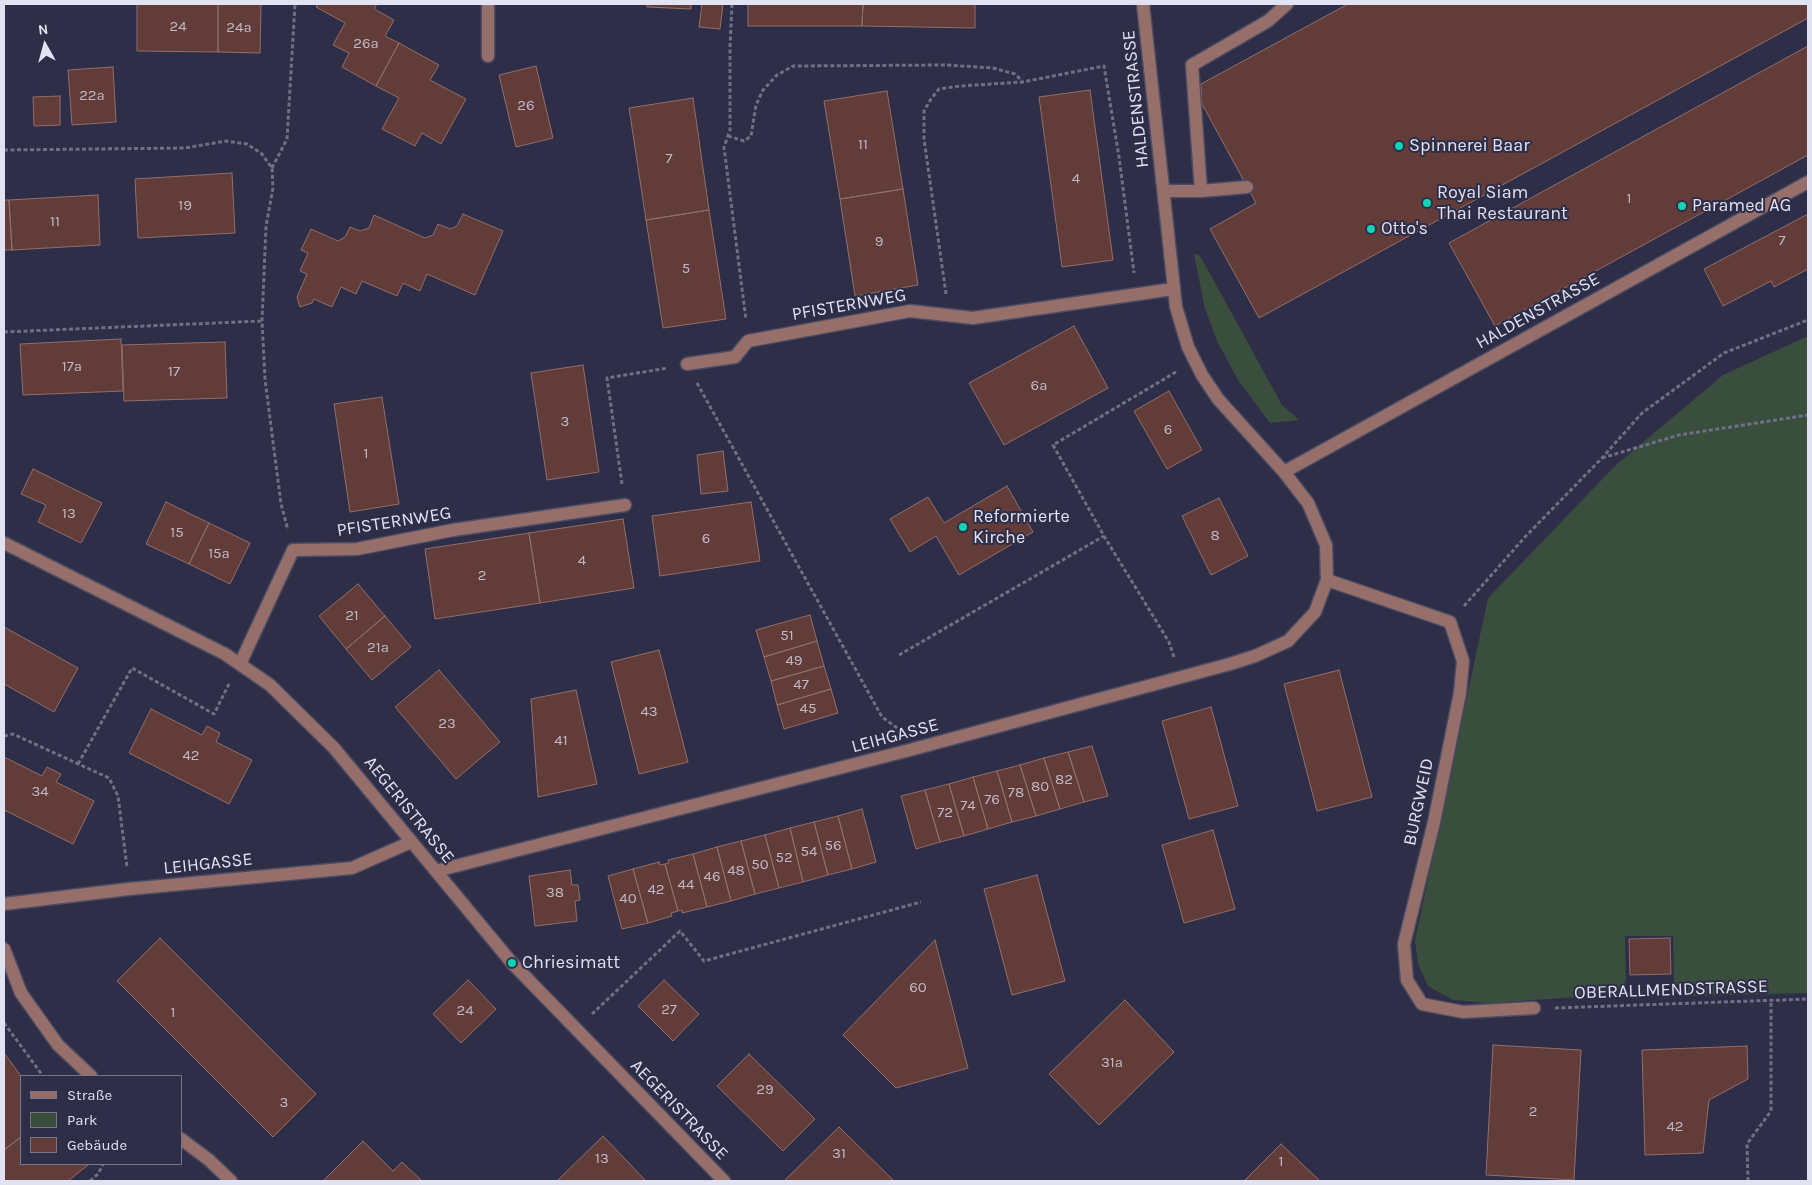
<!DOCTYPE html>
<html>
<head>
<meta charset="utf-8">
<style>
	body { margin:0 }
	#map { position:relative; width:1812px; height:1185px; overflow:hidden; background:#2f2e48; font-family:Karla,sans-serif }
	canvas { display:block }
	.frame { position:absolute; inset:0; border:5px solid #e1e2f2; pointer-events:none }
	.legend { position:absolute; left:20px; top:1075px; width:162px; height:90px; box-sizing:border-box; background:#2f2e48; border:1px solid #76768c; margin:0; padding:6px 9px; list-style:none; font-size:15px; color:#e1e2f2 }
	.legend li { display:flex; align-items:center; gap:10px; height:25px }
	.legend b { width:25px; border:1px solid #76768c }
	.north { position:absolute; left:20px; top:20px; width:50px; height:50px; -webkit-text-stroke:4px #2f2e48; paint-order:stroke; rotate:353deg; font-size:14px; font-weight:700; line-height:20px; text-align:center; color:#e1e2f2 }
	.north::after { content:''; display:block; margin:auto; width:18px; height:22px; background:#e1e2f2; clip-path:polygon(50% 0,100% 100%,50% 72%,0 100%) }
</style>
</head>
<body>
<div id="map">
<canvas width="1812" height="1185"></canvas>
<div class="frame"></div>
<ul class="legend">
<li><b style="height:6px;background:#966f6a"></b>Straße</li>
<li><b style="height:14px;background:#394e3d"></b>Park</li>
<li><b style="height:14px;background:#613c39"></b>Gebäude</li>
</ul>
<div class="north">N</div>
</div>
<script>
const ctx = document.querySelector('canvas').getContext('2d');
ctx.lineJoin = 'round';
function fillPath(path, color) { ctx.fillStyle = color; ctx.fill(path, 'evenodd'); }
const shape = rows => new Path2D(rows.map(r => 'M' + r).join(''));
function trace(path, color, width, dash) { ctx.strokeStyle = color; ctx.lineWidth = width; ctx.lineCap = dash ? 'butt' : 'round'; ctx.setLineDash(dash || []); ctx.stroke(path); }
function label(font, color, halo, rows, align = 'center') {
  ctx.font = font + ' Karla,sans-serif'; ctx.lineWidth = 4; ctx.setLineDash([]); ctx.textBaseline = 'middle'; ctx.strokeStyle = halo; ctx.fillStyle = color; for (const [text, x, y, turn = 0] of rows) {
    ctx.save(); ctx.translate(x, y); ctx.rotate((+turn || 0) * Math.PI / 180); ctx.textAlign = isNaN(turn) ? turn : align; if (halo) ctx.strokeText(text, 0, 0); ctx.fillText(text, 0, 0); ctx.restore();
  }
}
const green = shape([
	[1194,254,1199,255,1203,261,1282,405,1299,420,1270,423,1238,380,1217,341,1205,309],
	[1808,336,1808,993,1691,996,1674,982,1673,936,1625,936,1626,979,1622,994,1490,1003,1453,1000,1428,986,1418,964,1415,940,1488,598,1615,466,1723,375]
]);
const building = shape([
	[137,4,218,4,218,52,137,51,137,4],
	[218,4,261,4,260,53,218,52,218,4],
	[318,4,377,4,374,9,394,20,385,36,399,43,376,86,342,67,349,53,333,45,345,23,316,7,318,4],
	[647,4,691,4,691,9,647,7,647,4],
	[702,4,723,4,720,29,699,27,702,4],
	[748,4,863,4,862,26,748,26,748,4],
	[863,4,975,4,975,28,862,26,863,4],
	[1348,4,1808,4,1808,18,1259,318,1210,229,1256,203,1202,104,1201,84,1348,4],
	[399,43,439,65,430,80,466,99,441,144,422,133,415,146,382,129,399,98,376,86,399,43],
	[1808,46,1808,155,1495,326,1449,243,1808,46],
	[536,66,553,138,516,147,499,75,536,66],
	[113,67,116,122,72,125,68,70,113,67],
	[1090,90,1113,260,1062,267,1039,97,1090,90],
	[887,91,903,189,840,199,824,101,887,91],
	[60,96,60,125,34,126,33,97,60,96],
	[693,98,709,210,646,220,629,108,693,98],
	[232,173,235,233,138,238,135,179,232,173],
	[903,189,918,285,855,296,840,199,903,189],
	[98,195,100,245,12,250,9,200,98,195],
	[4,200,9,200,12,250,4,250,4,200],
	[709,210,726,319,663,328,646,220,709,210],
	[463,214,503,231,475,295,427,274,420,291,403,283,397,296,362,281,356,294,341,287,332,307,314,299,312,303,300,307,297,297,307,274,300,271,308,253,301,250,311,229,338,241,345,237,350,227,360,231,369,228,374,215,425,238,433,235,438,224,450,229,457,226,463,214],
	[1808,214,1808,269,1774,287,1771,281,1723,306,1704,269,1808,214],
	[1074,326,1108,388,1004,445,969,383,1074,326],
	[121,339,123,391,23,395,20,344,121,339],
	[225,342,227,398,124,401,122,345,225,342],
	[583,365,599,472,547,480,531,373,583,365],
	[1169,391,1202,450,1167,469,1134,411,1169,391],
	[382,397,399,504,350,512,334,404,382,397],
	[723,451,728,491,701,494,697,455,723,451],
	[33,469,102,503,81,543,38,522,46,505,21,494,33,469],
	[1007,486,1033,532,959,575,936,536,910,552,890,519,928,497,944,523,1007,486],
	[1219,498,1248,556,1211,575,1182,516,1219,498],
	[166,502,209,523,189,564,146,544,166,502],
	[751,502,760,561,660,576,652,516,751,502],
	[623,519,634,588,540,603,529,533,623,519],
	[209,523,250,543,230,584,189,564,209,523],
	[529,533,540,603,435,619,425,549,529,533],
	[358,584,385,616,346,649,319,616,358,584],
	[810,615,817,641,764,657,756,630,810,615],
	[385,616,411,647,372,680,346,649,385,616],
	[4,627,78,668,54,712,4,684,4,627],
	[817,641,824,666,771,681,764,657,817,641],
	[659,650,688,762,639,774,611,662,659,650],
	[824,666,831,689,777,705,771,681,824,666],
	[439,670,500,742,456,779,395,707,439,670],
	[1339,670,1372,797,1317,811,1284,684,1339,670],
	[831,689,838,713,784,729,777,705,831,689],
	[576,690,597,784,538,797,531,699,576,690],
	[1211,707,1238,806,1189,819,1162,721,1211,707],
	[151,709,202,735,207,726,220,733,216,742,252,760,229,804,129,753,151,709],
	[1092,746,1108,796,1084,802,1068,752,1092,746],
	[1068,752,1084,802,1060,809,1044,758,1068,752],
	[4,757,42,776,47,767,61,774,56,782,94,801,73,844,4,810,4,757],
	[1044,758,1060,809,1036,816,1020,765,1044,758],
	[1020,765,1036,816,1012,822,997,771,1020,765],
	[997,771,1012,822,988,829,973,777,997,771],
	[973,777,988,829,964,836,949,784,973,777],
	[949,784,964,836,940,842,925,790,949,784],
	[925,790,940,842,916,849,901,796,925,790],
	[862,809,876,862,852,869,838,816,862,809],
	[838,816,852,869,828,875,814,822,838,816],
	[814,822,828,875,803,882,790,828,814,822],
	[790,828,803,882,779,888,765,835,790,828],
	[1213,830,1235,909,1184,923,1162,845,1213,830],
	[765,835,779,888,755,894,741,841,765,835],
	[741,841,755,894,731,901,717,847,741,841],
	[717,847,731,901,707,907,693,854,717,847],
	[693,854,707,907,682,913,682,910,678,911,665,864,669,863,668,860,693,854],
	[659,862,660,865,665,864,678,911,671,913,672,916,648,923,633,869,659,862],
	[633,869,648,923,622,929,608,876,633,869],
	[570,870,572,885,578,885,580,900,575,901,577,921,535,926,529,876,570,870],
	[1037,875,1065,981,1012,995,984,889,1037,875],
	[160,938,316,1094,273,1137,117,981,160,938],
	[1670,938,1671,974,1630,975,1629,939,1670,938],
	[935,940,968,1068,896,1088,843,1035,935,940],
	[468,980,496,1009,461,1043,433,1014,468,980],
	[664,980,699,1014,673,1041,638,1006,664,980],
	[1125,1000,1174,1052,1099,1125,1049,1074,1125,1000],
	[1493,1045,1581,1050,1574,1180,1486,1175,1493,1045],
	[1747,1046,1748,1079,1709,1100,1703,1153,1645,1155,1642,1050,1747,1046],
	[4,1053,21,1076,21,1137,4,1150,4,1053],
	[749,1054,815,1119,783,1151,717,1086,749,1054],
	[839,1127,894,1181,784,1181,839,1127],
	[603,1136,646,1181,557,1181,603,1136],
	[21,1137,21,1164,87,1164,88,1165,68,1181,4,1181,4,1150,21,1137],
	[363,1141,393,1171,402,1162,422,1181,323,1181,363,1141],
	[1281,1144,1320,1181,1244,1181,1281,1144]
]);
const path = shape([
	[732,4,730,47,730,130,724,147,746,320],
	[728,136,744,141,751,136,756,105,763,90,777,75,793,66,946,65,993,68,1015,74,1022,81],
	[4,150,185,148,226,141,247,144,262,154,272,168,273,188,266,226,262,321,265,379,281,504,288,530],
	[272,168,287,139,295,4],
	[946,294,924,139,924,111,931,99,939,89,960,86,1023,82,1104,66,1119,157,1134,273],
	[4,332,262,321],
	[697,383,882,717,900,730],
	[1602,458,1679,435,1808,415],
	[622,484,607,378,668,368],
	[1464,606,1525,537,1602,458,1642,413,1724,353,1808,320],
	[899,655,1104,536],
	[1174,657,1169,642,1104,536,1053,445,1176,372],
	[4,736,13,734,109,778,118,796,127,867],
	[78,764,132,668,214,714,229,684],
	[1555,1008,1808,999],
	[592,1014,680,931,704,961,921,902],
	[4,1023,43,1076],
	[90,1181,98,1174,103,1164],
	[1748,1181,1747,1144,1771,1111,1771,1000]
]);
const minor = shape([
	[488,4,488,56],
	[1164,191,1201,191,1192,65,1268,21,1287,4],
	[1201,191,1247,187],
	[687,364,735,357,748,341,910,311,973,318,1173,289],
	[1284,472,1808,182],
	[4,543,225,654,270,685,334,748,512,963,724,1181],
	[1327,580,1450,622,1463,661,1460,693,1434,822,1404,944,1407,980,1422,1004,1463,1012,1534,1008],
	[240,664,293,550,357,549,453,530,625,505],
	[436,871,906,751,1230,664,1255,656,1288,641,1315,612,1327,580,1326,545,1308,503,1284,472,1218,399,1202,375,1188,347,1176,307,1143,4],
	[4,904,129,889,352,868,411,842],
	[4,949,21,993,58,1045,91,1076],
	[181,1139,209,1160,231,1181]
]);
const markers = [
	[1399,146,5,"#10d5b4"],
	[1427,203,5,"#10d5b4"],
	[1682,206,5,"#10d5b4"],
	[1371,229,5,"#10d5b4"],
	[963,527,5,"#10d5b4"],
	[512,963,5,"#10d5b4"]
];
const numberNames = [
	["24",178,27],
	["24a",239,28],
	["26a",366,44],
	["22a",92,96],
	["26",526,106],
	["11",863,145],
	["7",669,159],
	["4",1076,179],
	["1",1629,199],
	["19",185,206],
	["11",55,222],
	["7",1782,241],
	["9",879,242],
	["5",686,269],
	["17a",72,367],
	["17",174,372],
	["6a",1039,386],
	["3",565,422],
	["6",1168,430],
	["1",366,454],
	["13",69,514],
	["15",177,533],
	["8",1215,536],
	["6",706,539],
	["15a",219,554],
	["4",582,561],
	["2",482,576],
	["21",352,616],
	["51",787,636],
	["21a",378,648],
	["49",794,661],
	["47",801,685],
	["45",808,709],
	["43",649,712],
	["23",447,724],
	["41",561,741],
	["42",191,756],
	["82",1064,780],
	["80",1040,787],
	["34",40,792],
	["78",1016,793],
	["76",992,800],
	["74",968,806],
	["72",945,813],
	["56",833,846],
	["54",809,852],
	["52",784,858],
	["50",760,865],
	["48",736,871],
	["46",712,877],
	["44",686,885],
	["42",656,890],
	["38",555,893],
	["40",628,899],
	["60",918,988],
	["27",669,1010],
	["24",465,1011],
	["1",173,1013],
	["31a",1112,1063],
	["29",765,1090],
	["3",284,1103],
	["2",1533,1112],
	["42",1675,1127],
	["31",839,1154],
	["13",602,1159],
	["1",1281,1162]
];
const streetNames = [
	["HALDENSTRASSE",1136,99,-96],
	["PFISTERNWEG",849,305,-10],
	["HALDENSTRASSE",1538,311,-29],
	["PFISTERNWEG",394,522,-9],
	["LEIHGASSE",895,736,-15],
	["BURGWEID",1419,802,-78],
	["AEGERISTRASSE",409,810,51],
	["LEIHGASSE",208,864,-6],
	["OBERALLMENDSTRASSE",1671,990,-2],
	["AEGERISTRASSE",679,1110,46]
];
const poiNames = [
	["Spinnerei Baar",1409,146],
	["Royal Siam",1437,193],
	["Thai Restaurant",1437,214],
	["Paramed AG",1692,206],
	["Otto's",1381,229],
	["Reformierte",973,517],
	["Kirche",973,538],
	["Chriesimatt",522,963]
];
fillPath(green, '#394e3d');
fillPath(building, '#613c39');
trace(building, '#926e6b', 1);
trace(minor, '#4b4b63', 15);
trace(path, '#6f6f85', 3, [4, 2.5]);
trace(minor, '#966f6a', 12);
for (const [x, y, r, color] of markers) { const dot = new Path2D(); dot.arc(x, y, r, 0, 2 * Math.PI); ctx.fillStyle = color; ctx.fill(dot); trace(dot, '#2f2e48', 2); }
label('15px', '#c1b8c4', null, numberNames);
label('18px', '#e1e2f2', '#2f2e48', streetNames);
label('18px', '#e1e2f2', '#2f2e48', poiNames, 'left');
</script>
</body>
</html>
